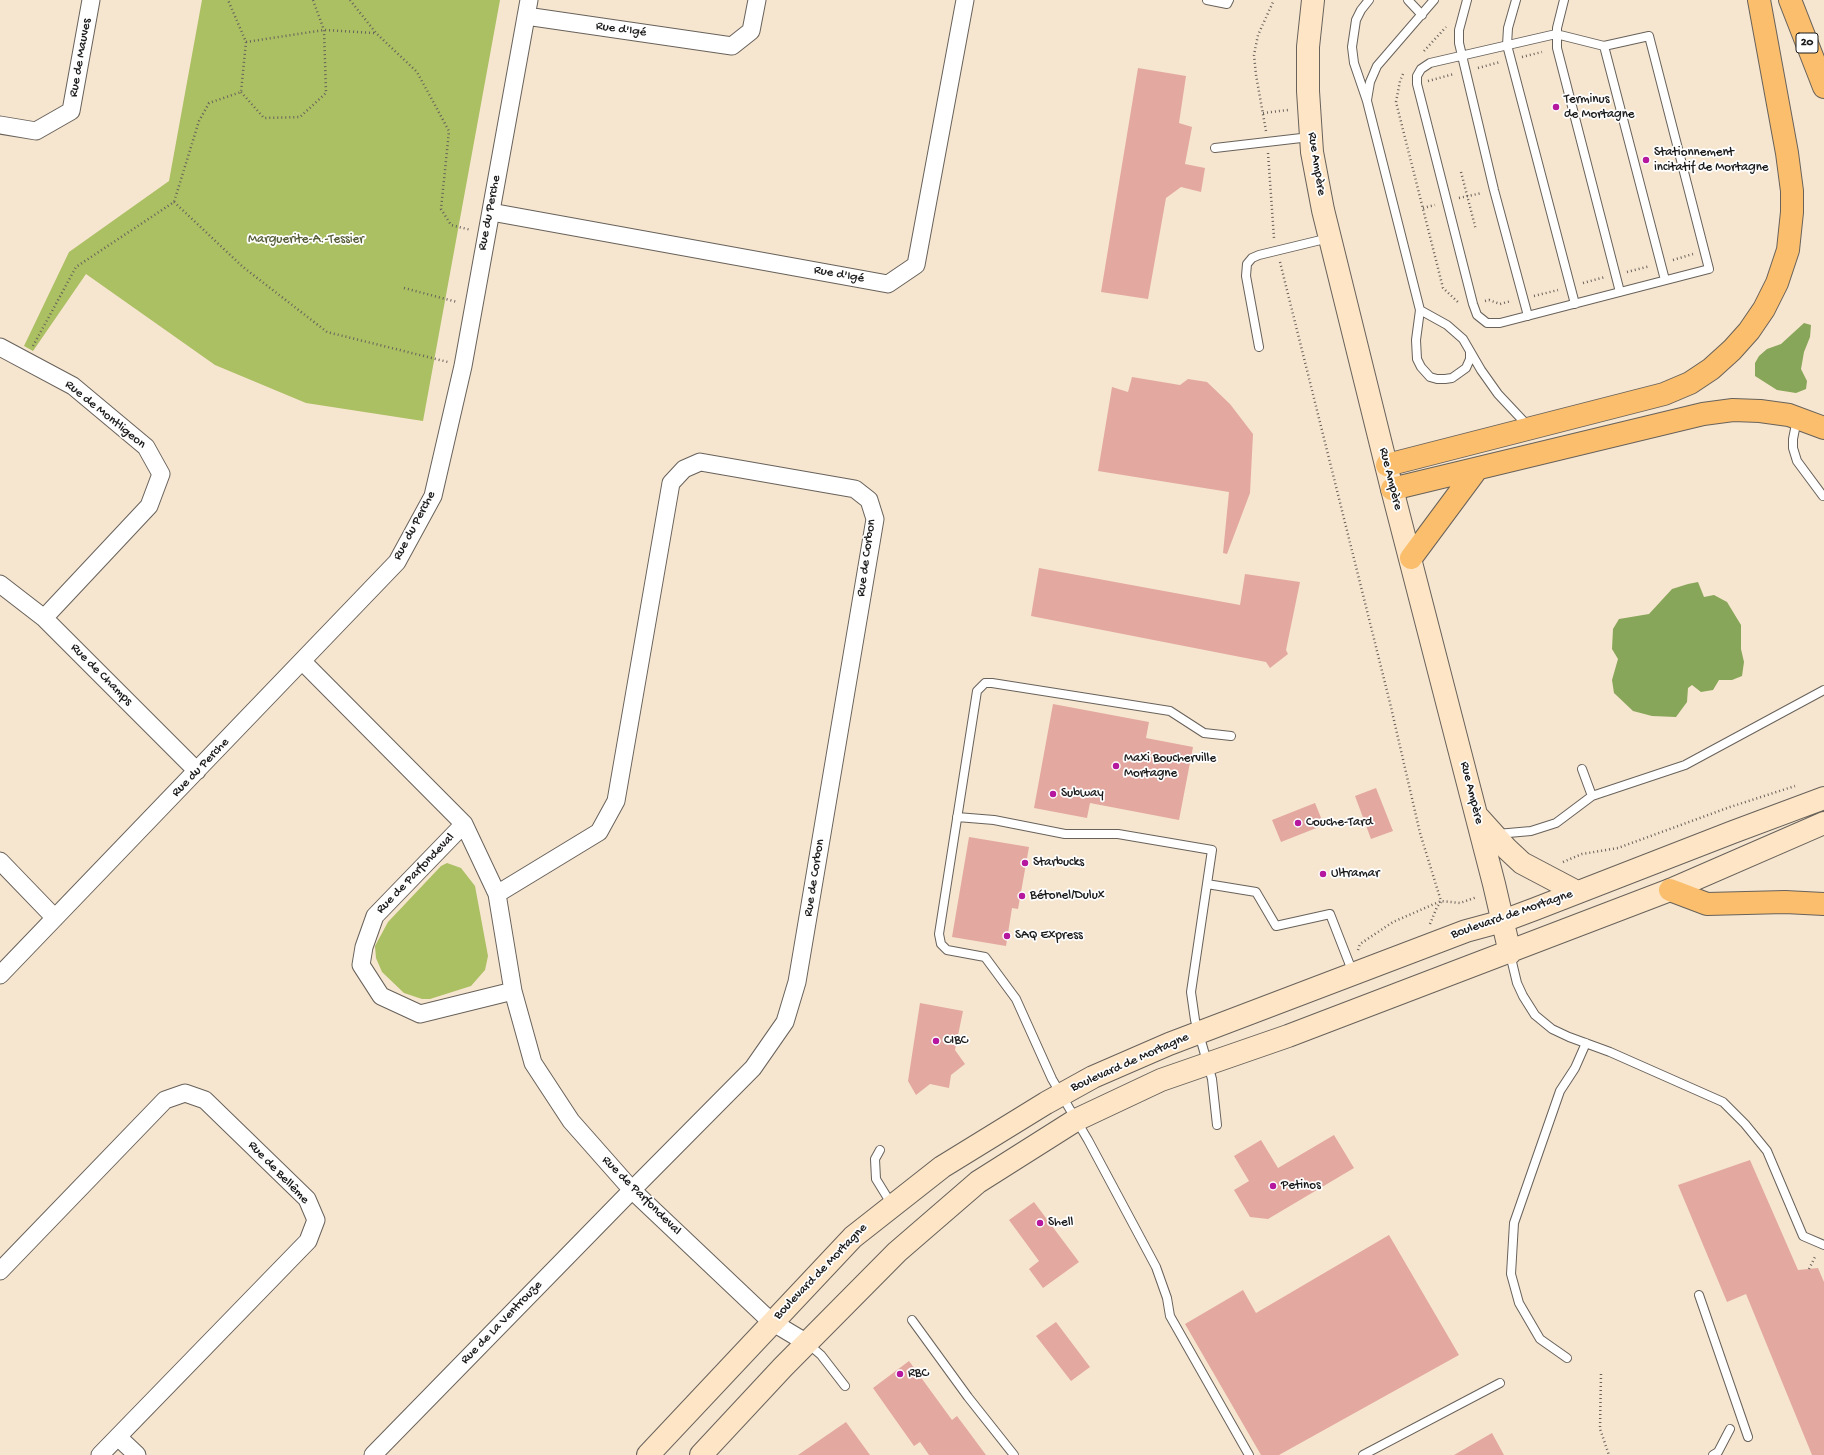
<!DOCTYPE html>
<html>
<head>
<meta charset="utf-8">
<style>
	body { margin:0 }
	canvas { display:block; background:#f6e5cf }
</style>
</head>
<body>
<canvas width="1824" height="1455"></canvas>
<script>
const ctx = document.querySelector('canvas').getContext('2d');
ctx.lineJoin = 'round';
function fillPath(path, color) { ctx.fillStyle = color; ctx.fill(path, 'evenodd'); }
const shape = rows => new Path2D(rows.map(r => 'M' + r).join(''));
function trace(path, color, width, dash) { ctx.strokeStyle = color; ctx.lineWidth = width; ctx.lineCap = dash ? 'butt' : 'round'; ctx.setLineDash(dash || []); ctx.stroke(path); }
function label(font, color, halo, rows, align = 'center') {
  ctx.font = font + ' "Gochi Hand",sans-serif'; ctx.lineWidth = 3.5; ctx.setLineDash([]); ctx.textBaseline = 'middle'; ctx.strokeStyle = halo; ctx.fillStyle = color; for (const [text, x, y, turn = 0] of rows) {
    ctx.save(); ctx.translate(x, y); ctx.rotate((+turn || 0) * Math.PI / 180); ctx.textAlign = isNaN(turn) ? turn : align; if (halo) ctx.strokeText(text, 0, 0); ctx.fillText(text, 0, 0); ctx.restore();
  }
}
const green = shape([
	[202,0,500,0,423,421,306,403,215,365,86,274,33,351,24,346,69,252,169,181],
	[447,863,461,868,475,886,488,956,485,970,471,986,430,999,422,999,404,993,382,972,376,958,375,946,388,922,441,866]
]);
const forest = shape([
	[1804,323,1811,325,1810,337,1804,352,1801,369,1807,381,1806,389,1796,393,1777,390,1755,376,1755,363,1759,356,1767,349,1781,344],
	[1698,582,1704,597,1714,595,1727,602,1741,625,1741,649,1744,662,1742,676,1732,680,1719,680,1713,690,1701,692,1692,685,1688,688,1687,702,1676,717,1652,716,1633,711,1614,693,1612,680,1618,659,1612,649,1613,629,1619,619,1649,614,1672,589,1688,584]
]);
const building = shape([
	[1138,68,1186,76,1179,123,1192,127,1185,164,1205,168,1201,192,1181,187,1166,198,1148,299,1101,292],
	[1132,377,1180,385,1188,379,1207,382,1230,404,1253,434,1250,493,1227,554,1223,553,1229,492,1098,471,1112,387,1128,392],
	[1039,568,1240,605,1245,574,1300,582,1286,650,1288,654,1270,668,1266,662,1031,616],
	[1053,704,1149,722,1146,738,1193,747,1179,820,1090,803,1087,818,1034,808],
	[1376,788,1393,831,1371,839,1355,796],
	[1315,803,1324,825,1281,842,1272,820],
	[969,837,1029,847,1018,909,1012,908,1006,946,952,937],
	[920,1003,963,1011,955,1050,965,1064,951,1075,949,1088,930,1084,916,1095,908,1081],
	[1334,1135,1354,1168,1268,1219,1250,1217,1234,1190,1249,1181,1234,1156,1261,1140,1278,1168],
	[1750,1160,1798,1270,1818,1268,1824,1282,1824,1455,1812,1455,1746,1294,1727,1302,1678,1185],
	[1034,1202,1079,1262,1043,1288,1029,1269,1039,1261,1009,1220],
	[1389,1235,1459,1355,1279,1455,1261,1455,1185,1324,1243,1290,1256,1313],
	[1056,1322,1090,1367,1071,1381,1036,1336],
	[909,1361,952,1420,957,1416,986,1455,929,1455,920,1442,914,1446,873,1388],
	[846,1422,870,1455,798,1455],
	[1492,1433,1504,1455,1454,1455]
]);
const path = shape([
	[350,0,376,33,417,72,449,131,441,209,451,225,471,230],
	[246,42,324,30,375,33],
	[1424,51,1446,27],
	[1522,57,1542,52],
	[1478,68,1500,62],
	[1403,74,1400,81,1396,102,1443,288,1459,303],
	[1428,81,1454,74],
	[241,92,264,118,300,117,326,93,324,30,313,0],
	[1263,113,1288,110,1288,108],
	[1266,131,1256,75,1254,55,1258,35,1274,0],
	[1268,153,1274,238],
	[1461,172,1476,230],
	[1459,198,1482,193],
	[174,202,243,267,327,332,448,362],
	[1423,208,1435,205],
	[1673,260,1693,254],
	[1280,262,1390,703,1420,833,1441,901],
	[1627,272,1650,266],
	[1583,283,1605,277],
	[404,288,457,302],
	[1534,296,1558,290],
	[1485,301,1489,300,1500,304,1511,301],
	[33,346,76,267,174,202,199,121,209,103,241,92,246,42,228,0],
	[1563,862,1582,854,1618,848,1730,807,1795,786],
	[1430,924,1437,907,1441,902],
	[1358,950,1360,944,1393,922,1441,901,1460,903,1477,897],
	[1809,1269,1816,1255],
	[1601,1374,1600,1429,1609,1455]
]);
const lane = shape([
	[1207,0,1227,4,1229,0],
	[1369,0,1361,10,1356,20,1352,47,1354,63,1367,101,1420,310,1416,340,1417,359,1421,367,1430,377,1437,379,1445,379,1452,378,1466,368,1470,359,1470,352],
	[1408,0,1422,15],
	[1467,0,1459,30,1459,43,1494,190,1528,316],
	[1516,0,1508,28,1507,45,1575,304],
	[1564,0,1557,28,1557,48,1620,292],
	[1556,34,1604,46,1649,36,1709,269,1500,323,1487,323,1477,315,1473,304,1417,84,1417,76,1421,69,1430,63,1556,34],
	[1604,46,1665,280],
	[1367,100,1370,82,1377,66,1434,0],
	[1215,148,1310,137],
	[1420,310,1447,325,1463,339,1481,370,1498,394,1529,427],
	[1259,347,1246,276,1247,264,1252,258,1259,255,1329,238],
	[1797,419,1793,439,1793,448,1797,461,1823,496],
	[1231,736,1204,733,1170,711,992,683,985,683,977,691,939,934,941,944,947,950,985,957,1016,999,1052,1079,1088,1140,1156,1267,1167,1298,1170,1316,1249,1455],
	[1582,769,1592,796],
	[957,817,994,820,1065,834,1118,834,1212,850,1191,992,1195,1020,1212,1079,1217,1125],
	[1497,834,1531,831,1556,823,1592,796,1685,765,1824,690],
	[1207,884,1256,892,1276,926,1330,914,1353,973],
	[1510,954,1517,983,1523,996,1535,1015,1552,1029,1569,1037,1610,1052,1723,1102,1745,1124,1767,1151,1803,1236,1824,1245],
	[880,1150,875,1159,876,1179,892,1205],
	[1699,1295,1748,1437],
	[912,1320,968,1397,1014,1455],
	[807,1343,821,1355,845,1386],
	[1567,1358,1540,1339,1519,1303,1511,1274,1514,1223,1560,1091,1575,1068,1586,1043],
	[1363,1455,1500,1383],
	[1713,1455,1718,1452,1730,1429]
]);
const street = shape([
	[526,16,732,46,751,31,757,0],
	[0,125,36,131,71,111,91,0],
	[491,212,888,284,916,265,965,0],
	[0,347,73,386,146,447,161,474,149,506,44,618],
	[0,584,44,618,197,771],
	[303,662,464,824,497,894,513,991,533,1063,571,1121,632,1190,764,1315,772,1322,807,1343],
	[464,824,375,916,364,947,361,965,381,996,420,1014,513,991],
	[0,861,55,918],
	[0,975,397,562,433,496,463,366,529,0],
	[0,1271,165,1100,185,1093,205,1100,307,1199,316,1220,308,1241,100,1455],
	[118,1437,137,1455],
	[373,1455,632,1190,753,1068,785,1022,797,982,875,519,869,500,855,489,700,462,684,469,671,483,616,801,599,832,497,894]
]);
const secondary = shape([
	[1313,0,1308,47,1308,91,1312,152,1323,210,1392,489,1494,884,1510,953],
	[1479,818,1507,849,1522,863,1577,892],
	[648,1455,853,1237,942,1167,1046,1103,1093,1077,1169,1044,1466,931,1503,921,1535,909,1733,832,1824,798],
	[701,1455,783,1367,897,1252,978,1182,1076,1120,1161,1080,1288,1036,1670,890,1824,823]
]);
const highway = shape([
	[1790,0,1824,87],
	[1387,465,1664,394,1690,383,1711,369,1732,350,1749,331,1764,309,1777,283,1788,250,1792,212,1792,191,1787,153,1759,0],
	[1392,489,1703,414,1733,410,1760,411,1789,415,1824,428],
	[1411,558,1477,469],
	[1670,890,1707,904,1785,902,1824,904]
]);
const markers = [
	[1556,107,4,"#b5179e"],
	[1646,160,4,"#b5179e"],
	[1116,766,4,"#b5179e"],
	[1053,794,4,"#b5179e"],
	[1298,823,4,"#b5179e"],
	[1025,863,4,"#b5179e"],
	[1323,874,4,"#b5179e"],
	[1022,896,4,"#b5179e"],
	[1007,936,4,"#b5179e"],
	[936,1041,4,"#b5179e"],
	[1273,1186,4,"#b5179e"],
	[1040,1223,4,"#b5179e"],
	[900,1374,4,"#b5179e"]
];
const shields = [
	[1807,43,22]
];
const shieldNames = [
	["20",1807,43]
];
const streetNames = [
	["Rue d'Igé",621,30,8],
	["Rue de Mauves",81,58,-80],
	["Rue Ampère",1316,164,81],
	["Rue du Perche",490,213,-79],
	["Rue d'Igé",839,275,10],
	["Rue de Montligeon",105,415,39],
	["Rue Ampère",1390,479,76],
	["Rue du Perche",415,526,-62],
	["Rue de Corbon",867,558,-82],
	["Rue de Champs",101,675,45],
	["Rue du Perche",201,768,-46],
	["Rue Ampère",1471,793,76],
	["Rue de Parfondeval",416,874,-46],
	["Rue de Corbon",815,878,-81],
	["Boulevard de Mortagne",1512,915,-19],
	["Boulevard de Mortagne",1130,1063,-24],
	["Rue de Bellême",278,1173,46],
	["Rue de Parfondeval",641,1196,45],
	["Boulevard de Mortagne",821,1272,-46],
	["Rue de La Ventrouze",502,1323,-46]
];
const poiNames = [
	["Terminus",1564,100],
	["de Mortagne",1564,115],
	["Stationnement",1654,153],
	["incitatif de Mortagne",1654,168],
	["Maxi Boucherville",1124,759],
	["Mortagne",1124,774],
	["Subway",1061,794],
	["Couche-Tard",1306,823],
	["Starbucks",1033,863],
	["Ultramar",1331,874],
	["Bétonel/Dulux",1030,896],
	["SAQ Express",1015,936],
	["CIBC",944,1041],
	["Petinos",1281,1186],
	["Shell",1048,1223],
	["RBC",908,1374]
];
const parkNames = [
	["Marguerite-A.-Tessier",306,240]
];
fillPath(green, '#abbf63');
fillPath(forest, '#88a659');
fillPath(building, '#e3a9a0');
trace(lane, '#68625b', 10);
trace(street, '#68625b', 19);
trace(secondary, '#68625b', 24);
trace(highway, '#68625b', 24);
trace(path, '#68625b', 2.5, [1, 3]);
trace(lane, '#fff', 8);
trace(street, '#fff', 17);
trace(secondary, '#fde5c5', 22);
trace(highway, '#fabe6d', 22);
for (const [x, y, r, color] of markers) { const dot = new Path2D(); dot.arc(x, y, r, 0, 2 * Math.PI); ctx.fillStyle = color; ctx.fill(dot); trace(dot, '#fff', 1.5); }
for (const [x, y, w] of shields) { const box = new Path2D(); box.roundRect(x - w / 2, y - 10, w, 20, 3); ctx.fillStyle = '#fff'; ctx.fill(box); trace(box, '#1c1c1c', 1); }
label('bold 12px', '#1c1c1c', null, shieldNames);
label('13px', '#1c1c1c', '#fff', streetNames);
label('13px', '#1c1c1c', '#fff', poiNames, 'left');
label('13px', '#555d38', '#fff', parkNames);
</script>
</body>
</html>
